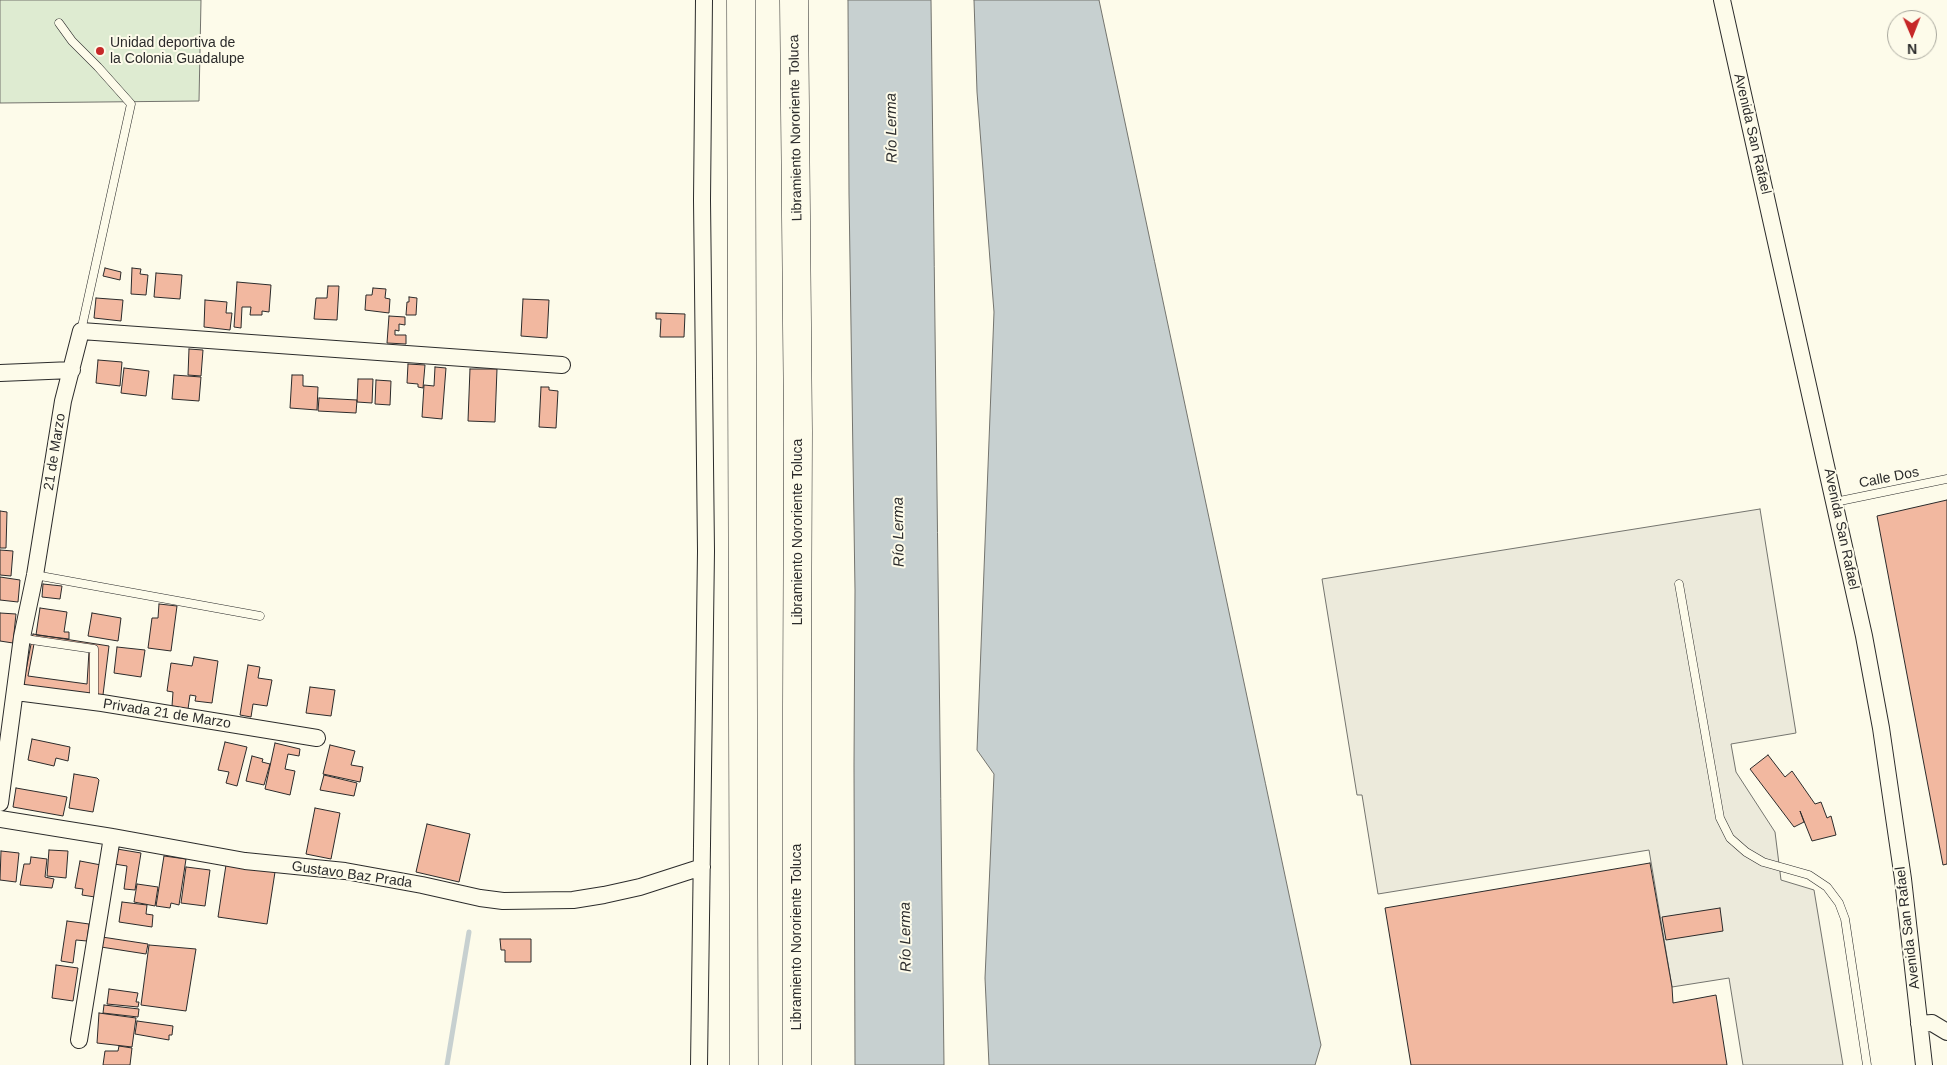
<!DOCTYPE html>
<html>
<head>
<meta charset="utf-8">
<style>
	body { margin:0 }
	#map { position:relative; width:1947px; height:1065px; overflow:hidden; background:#fdfbea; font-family:Helvetica,sans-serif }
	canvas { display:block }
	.north { position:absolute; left:1887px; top:10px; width:50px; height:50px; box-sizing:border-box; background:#fdfbea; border:1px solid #a9a89e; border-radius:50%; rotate:179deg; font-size:14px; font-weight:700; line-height:20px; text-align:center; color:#2b2b2b }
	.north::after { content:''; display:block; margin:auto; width:18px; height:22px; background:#c62828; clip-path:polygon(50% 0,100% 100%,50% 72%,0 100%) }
</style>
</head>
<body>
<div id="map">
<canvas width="1947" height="1065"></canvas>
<div class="north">N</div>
</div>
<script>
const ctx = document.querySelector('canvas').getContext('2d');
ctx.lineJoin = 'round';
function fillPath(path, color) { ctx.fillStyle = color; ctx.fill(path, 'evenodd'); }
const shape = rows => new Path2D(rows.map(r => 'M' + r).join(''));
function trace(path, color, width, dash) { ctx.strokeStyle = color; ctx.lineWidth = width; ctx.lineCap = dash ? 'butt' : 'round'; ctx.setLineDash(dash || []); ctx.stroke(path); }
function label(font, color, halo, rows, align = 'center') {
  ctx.font = font + ' Helvetica,sans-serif'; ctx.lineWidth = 4; ctx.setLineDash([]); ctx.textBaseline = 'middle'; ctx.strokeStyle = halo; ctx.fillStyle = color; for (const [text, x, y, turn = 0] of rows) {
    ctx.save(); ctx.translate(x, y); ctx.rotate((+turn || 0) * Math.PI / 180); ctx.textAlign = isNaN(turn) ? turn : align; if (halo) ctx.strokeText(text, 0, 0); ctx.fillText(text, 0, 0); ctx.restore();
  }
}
const green = shape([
	[0,0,201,0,199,101,0,103,0,0]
]);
const parking = shape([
	[1760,509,1796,733,1731,744,1736,772,1775,832,1781,880,1814,890,1843,1065,1743,1065,1729,978,1672,987,1649,850,1378,894,1362,795,1357,795,1322,579,1760,509]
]);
const water = shape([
	[848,0,931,0,944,1065,855,1065,854,765,855,590,849,194,848,0],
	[974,0,1099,0,1321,1045,1315,1065,989,1065,985,978,994,774,977,750,994,312,977,92,974,0]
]);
const stream = shape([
	[447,1065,469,932]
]);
const building = shape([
	[105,268,121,272,120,280,103,276,105,268],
	[132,268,141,269,140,274,148,275,146,295,131,294,132,268],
	[156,273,182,275,180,299,154,297,156,273],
	[237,282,271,285,269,312,262,311,262,315,250,315,251,307,242,307,241,328,234,327,237,282],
	[328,286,339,286,337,320,314,319,316,298,327,298,328,286],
	[373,288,386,289,385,298,390,299,389,313,365,310,366,295,372,295,373,288],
	[409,297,417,298,416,315,406,315,407,302,409,302,409,297],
	[96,298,123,300,121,321,94,318,96,298],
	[523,299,549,300,547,338,521,336,523,299],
	[205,300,227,302,226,313,232,313,230,330,204,327,205,300],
	[656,313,685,314,684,337,660,337,661,319,656,319,656,313],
	[389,316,405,317,405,325,399,324,399,331,395,330,395,335,406,335,406,344,387,343,389,316],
	[189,349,203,350,201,376,188,375,189,349],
	[98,360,122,362,120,386,96,383,98,360],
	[408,364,425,365,423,388,418,387,418,384,407,383,408,364],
	[435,367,446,368,442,419,422,417,424,385,434,386,435,367],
	[124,368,149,371,146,396,121,393,124,368],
	[470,369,497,369,495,422,468,421,470,369],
	[174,375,201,377,199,401,172,399,174,375],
	[292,375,303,375,303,386,318,387,317,410,290,408,292,375],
	[358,379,373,379,372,403,357,402,358,379],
	[376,380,391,381,390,405,375,404,376,380],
	[541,387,549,387,549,390,558,391,556,428,539,427,541,387],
	[319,398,357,400,356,413,318,411,319,398],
	[1947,500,1947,864,1943,865,1877,516,1947,500],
	[0,511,7,512,6,548,0,548,0,511],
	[0,550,13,551,11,576,0,575,0,550],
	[0,577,20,580,18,602,0,600,0,577],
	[43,584,62,586,60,599,42,597,43,584],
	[159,604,177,606,171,651,148,648,152,618,158,618,159,604],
	[40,608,67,612,64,632,69,632,69,639,36,635,40,608],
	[0,613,16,614,13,643,0,641,0,613],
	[92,613,121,618,118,641,88,636,92,613],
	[33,634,109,646,102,703,22,691,33,634],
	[34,644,89,651,87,684,28,676,34,644],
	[117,647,145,650,141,677,114,673,117,647],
	[194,657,218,661,212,703,195,701,196,696,190,695,188,709,172,706,173,692,167,691,171,663,192,666,194,657],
	[248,665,260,667,258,678,272,680,267,706,253,704,251,717,240,715,248,665],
	[310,687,335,690,331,716,306,713,310,687],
	[32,739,70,747,68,761,56,758,54,766,28,760,32,739],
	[225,742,247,747,237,786,226,783,229,772,218,770,225,742],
	[275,743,300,749,299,756,288,754,285,769,295,771,290,795,265,789,275,743],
	[330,745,355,751,351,765,363,767,360,782,323,774,330,745],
	[1768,755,1785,777,1792,771,1815,804,1821,802,1827,818,1831,816,1836,835,1812,841,1800,811,1804,822,1794,827,1750,769,1768,755],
	[252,756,263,759,262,762,270,764,264,785,246,781,252,756],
	[74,774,97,778,99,780,93,812,69,808,74,774],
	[324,775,357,783,354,796,320,790,324,775],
	[16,788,67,797,63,816,13,807,16,788],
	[315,808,340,813,331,859,306,854,315,808],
	[427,824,470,834,459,882,416,872,427,824],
	[117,849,141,853,135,890,124,889,127,866,114,864,117,849],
	[49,850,68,851,66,878,47,876,49,850],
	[1,851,19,853,16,882,0,880,1,851],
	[164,856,186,859,179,905,171,903,170,908,156,906,164,856],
	[31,857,47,859,45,877,54,879,52,888,20,885,24,864,30,864,31,857],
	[80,861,101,865,95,897,82,895,83,889,75,888,80,861],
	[1650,863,1672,987,1673,1003,1716,995,1727,1065,1411,1065,1385,908,1650,863],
	[226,865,275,872,267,924,218,917,226,865],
	[186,867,210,870,205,906,181,903,186,867],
	[137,884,158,887,155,906,134,902,137,884],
	[122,902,147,905,146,914,153,915,152,927,119,922,122,902],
	[1720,908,1723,931,1666,940,1662,917,1720,908],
	[67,921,89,924,87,941,76,940,73,963,61,961,67,921],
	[102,937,148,944,146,954,101,947,102,937],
	[500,939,531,939,531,962,505,962,505,950,501,950,500,939],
	[149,945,196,949,186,1011,141,1005,149,945],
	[56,965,78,968,73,1001,52,998,56,965],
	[109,989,138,993,136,1002,139,1002,138,1007,107,1004,109,989],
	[104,1005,139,1009,138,1017,103,1013,104,1005],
	[99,1013,136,1018,132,1047,97,1043,99,1013],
	[137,1021,173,1026,172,1035,169,1035,169,1040,135,1034,137,1021],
	[119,1046,132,1048,130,1065,103,1065,105,1051,118,1051,119,1046]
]);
const service = shape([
	[59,23,72,41,98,67,131,104,81,331],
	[1835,502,1947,479],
	[35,575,260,616],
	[1679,584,1720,818,1730,838,1746,852,1763,862,1809,875,1827,887,1839,903,1845,919,1867,1065],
	[22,637,32,640,94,649,94,702]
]);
const minor = shape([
	[1722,0,1864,636,1881,728,1903,879,1924,1065],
	[0,373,72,370],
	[16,692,102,703,317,738],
	[0,803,22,637,35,575,63,401,81,331,562,365],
	[0,819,112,837,245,861,345,871,422,885,480,898,503,901,573,900,604,895,640,887,702,867],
	[1919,1024,1932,1023,1947,1032],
	[79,1040,112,837],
	[699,1065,706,551,702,200,704,0]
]);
const motorway = shape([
	[741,0,744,1065],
	[794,0,798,431,797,706,797,1065]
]);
const markers = [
	[100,51,5,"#c62828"]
];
const poiNames = [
	["Unidad deportiva de",110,43],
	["la Colonia Guadalupe",110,59]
];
const streetNames = [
	["Libramiento Nororiente Toluca",796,128,-91],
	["Avenida San Rafael",1752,134,77],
	["21 de Marzo",55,452,-81],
	["Calle Dos",1889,478,-11],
	["Avenida San Rafael",1841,529,78],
	["Libramiento Nororiente Toluca",798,532,-90],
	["Privada 21 de Marzo",167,714,9],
	["Gustavo Baz Prada",352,875,8],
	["Avenida San Rafael",1908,928,-97],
	["Libramiento Nororiente Toluca",797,937,-90]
];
const waterNames = [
	["Río Lerma",892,128,-91],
	["Río Lerma",899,532,-91],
	["Río Lerma",906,937,-91]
];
fillPath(green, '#deebd1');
trace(green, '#74746e', 1);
fillPath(parking, '#eceadb');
trace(parking, '#74746e', 1);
fillPath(water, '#c7d0d0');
trace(water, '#74746e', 1);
trace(stream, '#c7d0d0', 5);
fillPath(building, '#f2b8a0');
trace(building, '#2b2b2b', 1);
trace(service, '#2b2b2b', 9);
trace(minor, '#2b2b2b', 18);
trace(motorway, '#2b2b2b', 29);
trace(service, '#fdfbea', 8);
trace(minor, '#fdfbea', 16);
trace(motorway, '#fdfbea', 28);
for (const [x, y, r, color] of markers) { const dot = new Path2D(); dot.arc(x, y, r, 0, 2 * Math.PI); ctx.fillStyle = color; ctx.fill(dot); trace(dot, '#fdfbea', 2); }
label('14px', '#2b2b2b', '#fdfbea', poiNames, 'left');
label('14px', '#2b2b2b', '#fdfbea', streetNames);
label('italic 15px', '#2b2b2b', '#fdfbea', waterNames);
</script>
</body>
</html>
